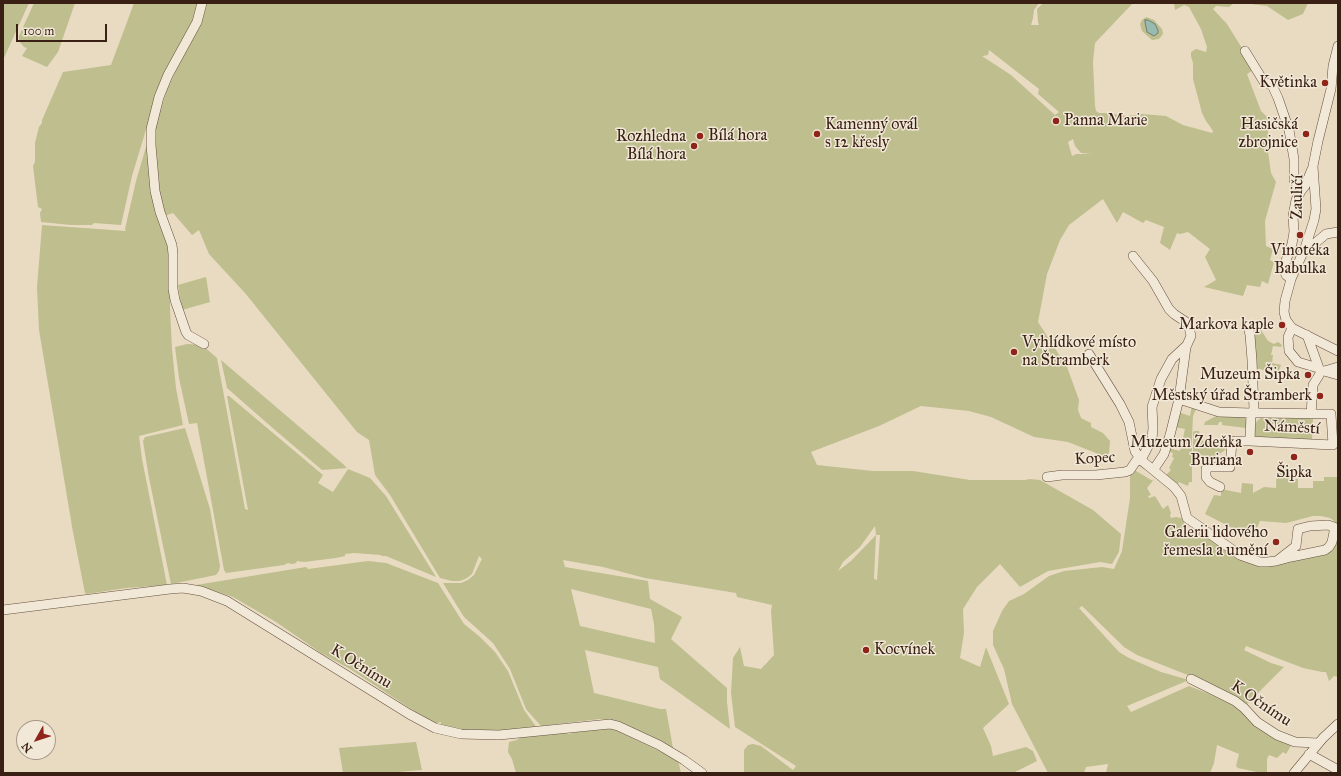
<!DOCTYPE html>
<html>
<head>
<meta charset="utf-8">
<style>
	body { margin:0 }
	#map { position:relative; width:1341px; height:776px; overflow:hidden; background:#e9dbc1; font-family:"IM FELL Great Primer",serif }
	canvas { display:block }
	.frame { position:absolute; inset:0; border:4px solid #3a2014; pointer-events:none }
	.north { position:absolute; left:16px; top:720px; width:40px; height:40px; box-sizing:border-box; background:#f1e8d7; border:1px solid #a89889; border-radius:50%; rotate:231deg; font-size:11px; font-weight:700; line-height:16px; text-align:center; color:#3a2014 }
	.north::after { content:''; display:block; margin:auto; width:14px; height:18px; background:#8f2418; clip-path:polygon(50% 0,100% 100%,50% 72%,0 100%) }
	.scale { position:absolute; left:16px; top:24px; width:91px; height:18px; box-sizing:border-box; border:2px solid #3a2014; border-top:0; padding-left:5px; font-size:12px; line-height:14px; white-space:nowrap; color:#3a2014; -webkit-text-stroke:3px #f1e8d7; paint-order:stroke }
</style>
</head>
<body>
<div id="map">
<canvas width="1341" height="776"></canvas>
<div class="frame"></div>
<div class="north">N</div>
<div class="scale">100 m</div>
</div>
<script>
const ctx = document.querySelector('canvas').getContext('2d');
ctx.lineJoin = 'round';
function fillPath(path, color) { ctx.fillStyle = color; ctx.fill(path, 'evenodd'); }
const shape = rows => new Path2D(rows.map(r => 'M' + r).join(''));
function trace(path, color, width, dash) { ctx.strokeStyle = color; ctx.lineWidth = width; ctx.lineCap = dash ? 'butt' : 'round'; ctx.setLineDash(dash || []); ctx.stroke(path); }
function label(font, color, halo, rows, align = 'center') {
  ctx.font = font + ' "IM FELL Great Primer",serif'; ctx.lineWidth = 3; ctx.setLineDash([]); ctx.textBaseline = 'middle'; ctx.strokeStyle = halo; ctx.fillStyle = color; for (const [text, x, y, turn = 0] of rows) {
    ctx.save(); ctx.translate(x, y); ctx.rotate((+turn || 0) * Math.PI / 180); ctx.textAlign = isNaN(turn) ? turn : align; if (halo) ctx.strokeText(text, 0, 0); ctx.fillText(text, 0, 0); ctx.restore();
  }
}
const green = shape([
	[3,3,29,3,3,60],
	[34,3,75,3,58,52,47,67,22,56,27,48,24,47,19,41,19,36],
	[134,3,200,3,198,10,157,93,132,176,121,225,94,223,92,225,71,225,41,222,40,213,42,209,38,207,33,166,35,162,35,143,39,127,42,123,42,120,63,72,111,65],
	[207,3,1039,3,1034,10,1033,18,1031,25,1039,25,1038,22,1037,9,1043,3,1133,3,1095,43,1093,62,1095,106,1096,111,1099,113,1108,113,1127,116,1142,114,1166,116,1183,125,1212,133,1213,131,1211,128,1206,121,1202,113,1193,79,1193,63,1191,56,1191,52,1196,49,1206,52,1207,47,1201,29,1189,7,1184,5,1175,10,1174,3,1234,3,1229,7,1216,6,1213,9,1227,24,1255,69,1247,74,1261,111,1269,119,1267,144,1271,173,1276,182,1265,221,1266,246,1273,249,1270,260,1274,262,1268,284,1262,281,1260,287,1247,285,1243,296,1204,287,1216,280,1205,257,1210,249,1188,232,1180,234,1177,233,1170,250,1160,243,1164,227,1146,220,1143,223,1123,212,1117,223,1103,199,1069,225,1060,240,1047,274,1038,322,1067,367,1079,400,1078,410,1081,418,1091,423,1091,427,1103,433,1110,441,1109,453,1106,457,1068,442,1034,437,991,417,969,411,921,406,879,426,811,452,817,465,873,471,913,471,970,480,1025,480,1030,479,1040,480,1093,510,1121,534,1119,552,1112,564,1100,562,1048,571,1020,587,1000,564,977,587,963,609,964,633,960,658,980,667,986,647,1009,704,983,728,991,746,993,756,1026,747,1033,751,1037,761,1013,773,744,773,744,750,748,745,753,744,761,746,793,770,796,766,735,727,731,693,733,658,740,647,744,666,761,669,774,655,771,611,772,605,737,597,736,593,645,578,603,567,563,560,565,567,648,581,650,599,682,617,671,639,727,688,727,702,730,729,660,679,658,667,585,650,594,693,660,709,666,709,673,748,611,720,600,719,541,726,526,709,510,669,493,643,464,617,443,583,461,583,468,580,474,575,482,559,479,556,472,574,467,578,460,581,452,581,440,578,390,495,375,475,369,440,357,432,245,293,209,254,199,230,192,235,173,213,164,216,161,204,154,148,156,124,167,90],
	[989,50,1039,89,1038,94,1059,112,1055,115,1011,75,982,56,988,55],
	[1073,139,1075,146,1081,153,1092,154,1076,154,1072,156,1068,142],
	[875,526,876,535,851,561,838,571,843,562,860,547],
	[876,535,880,535,877,580,874,579],
	[571,589,651,609,654,624,655,643,580,626],
	[1243,3,1308,3,1303,14,1288,20,1267,6],
	[1146,17,1154,20,1162,29,1163,34,1159,39,1152,40,1142,31,1140,24,1142,20],
	[146,147,149,148,171,249,170,309,172,349,176,388,183,425,139,436,142,459,167,585,126,588,87,594,85,593,73,532,39,330,37,287,42,225,126,231,125,229,136,181],
	[206,277,210,302,182,310,178,285],
	[1261,330,1268,341,1274,344,1278,342,1282,345,1281,347,1273,346,1271,355,1273,355,1272,363,1281,365,1278,373,1255,368,1252,335],
	[187,344,202,345,217,358,245,509,248,510,227,396,229,396,323,475,318,483,333,492,348,469,370,478,386,496,436,577,386,556,381,556,381,555,354,553,345,554,345,556,336,558,304,562,297,561,296,563,292,564,288,563,284,565,226,573,224,570,197,423,189,424,179,378,175,347],
	[221,360,343,464,347,468,322,470,275,430,227,388],
	[1192,406,1196,409,1193,416,1192,438,1192,482,1189,482,1188,486,1179,482,1176,488,1164,477,1171,470,1169,468,1174,458,1172,457,1173,453,1167,451,1168,448,1180,451,1185,429,1174,427,1178,412,1190,416],
	[1216,416,1244,417,1247,420,1246,428,1222,425,1222,422,1219,422,1218,425,1204,425,1205,422],
	[1262,417,1313,418,1312,440,1256,438,1253,436,1254,427,1257,421],
	[185,428,210,509,220,566,219,571,216,575,171,584,149,478,143,441,145,437],
	[1195,431,1199,431,1201,439,1203,441,1227,443,1225,450,1217,456,1218,459,1220,457,1223,462,1222,462,1221,459,1217,459,1216,456,1211,457,1207,464,1204,465,1202,458,1193,458,1193,456,1194,455,1193,454,1193,432],
	[1136,461,1159,473,1147,488,1151,495,1148,496,1149,498,1155,496,1163,509,1168,505,1171,513,1170,515,1171,518,1176,517,1185,519,1182,530,1196,535,1203,531,1260,564,1336,543,1338,538,1338,677,1334,676,1329,681,1326,672,1322,672,1303,668,1246,646,1244,650,1271,663,1284,667,1245,706,1236,697,1208,683,1137,655,1124,647,1082,606,1079,608,1119,652,1129,658,1161,672,1189,680,1127,706,1131,712,1189,686,1207,693,1239,708,1292,744,1286,754,1283,752,1277,758,1269,755,1267,759,1267,773,1261,773,1238,768,1236,766,1239,754,1217,745,1214,763,1210,773,1106,773,1108,764,1086,767,1084,773,1048,773,1012,704,1004,669,993,645,993,631,1002,611,1009,601,1024,594,1049,576,1064,571,1102,567,1114,569,1122,551,1130,498,1130,470,1131,468,1153,481,1157,475,1147,468,1145,470,1135,463],
	[1277,464,1288,465,1287,478,1298,479,1298,488,1313,488,1313,481,1324,481,1324,477,1338,477,1338,527,1334,521,1330,518,1321,516,1313,516,1286,523,1260,521,1253,537,1244,534,1205,514,1214,495,1221,496,1221,489,1241,493,1242,483,1253,484,1253,493,1264,487,1276,488],
	[368,561,386,563,438,583,464,624,479,636,495,652,508,671,524,710,537,728,520,730,473,730,461,729,441,725,441,722,434,724,350,669,321,653,276,622,233,597,196,585,306,567,308,569],
	[600,727,613,729,678,760,681,773,516,773,512,759,508,752,509,742,517,740,523,735,564,731,568,734],
	[416,742,422,770,385,773,343,773,339,748]
]);
const water = shape([
	[1145,20,1148,20,1155,24,1158,30,1158,33,1154,36,1147,32,1145,22,1145,20]
]);
const minor = shape([
	[202,3,197,22,168,75,159,97,151,129,151,145,155,191,160,212,172,245,173,254,173,289,175,300,186,332,188,335,204,344],
	[1338,46,1333,66,1331,89,1318,141,1313,166,1316,209,1314,220,1305,248,1291,279,1285,301,1284,312,1286,320,1292,328,1338,351],
	[1245,51,1264,82,1272,85,1278,98,1289,130,1294,159,1294,180,1301,191,1296,200,1293,216,1294,232,1292,244,1284,266,1284,270,1286,275,1291,279],
	[1301,191,1305,186,1312,169],
	[1305,248,1308,249,1326,234,1338,232],
	[1133,256,1153,281,1169,309,1174,314,1186,322,1189,327,1191,336,1186,347,1179,399,1170,435,1164,454,1154,469],
	[1292,328,1288,337,1289,351,1298,362,1318,368],
	[1307,335,1320,371],
	[1089,354,1120,404,1129,422,1135,451,1141,460,1152,439,1153,428,1152,407,1161,379,1172,359,1186,346],
	[1324,371,1338,375],
	[1321,372,1338,367],
	[1179,399,1219,412,1251,413,1262,413,1331,414,1333,445,1250,441,1251,413,1254,410,1252,360,1250,335,1248,326],
	[1311,414,1313,385,1321,372],
	[1047,477,1062,475,1096,475,1125,472,1130,470,1136,461,1141,460,1174,487,1181,496,1187,518,1240,555,1260,562,1267,562,1276,561,1291,557,1325,550,1329,547,1332,542,1334,532,1334,527,1328,525,1310,526,1298,529,1296,546,1278,560],
	[1220,487,1210,482,1206,477,1206,469,1207,467,1230,467,1232,442,1235,441,1250,441],
	[3,610,170,589,183,588,201,591,227,601,409,714,435,728,461,734,499,735,610,724,618,726,659,745,684,760,702,773],
	[1191,679,1235,701,1244,708,1257,722,1277,735,1295,742,1318,743],
	[1309,754,1338,770],
	[1294,773,1323,738,1338,724]
]);
const markers = [
	[1325,83,4,"#8f2418"],
	[1056,121,4,"#8f2418"],
	[817,134,4,"#8f2418"],
	[1306,134,4,"#8f2418"],
	[700,136,4,"#8f2418"],
	[694,146,4,"#8f2418"],
	[1300,235,4,"#8f2418"],
	[1282,325,4,"#8f2418"],
	[1014,352,4,"#8f2418"],
	[1308,375,4,"#8f2418"],
	[1320,396,4,"#8f2418"],
	[1250,452,4,"#8f2418"],
	[1294,457,4,"#8f2418"],
	[1276,542,4,"#8f2418"],
	[866,650,4,"#8f2418"]
];
const poiNames = [
	["Květinka",1317,83],
	["Panna Marie",1064,121,"left"],
	["Kamenný ovál",825,125,"left"],
	["s 12 křesly",825,143,"left"],
	["Hasičská",1298,125],
	["zbrojnice",1298,143],
	["Bílá hora",708,136,"left"],
	["Rozhledna",686,137],
	["Bílá hora",686,155],
	["Vinotéka",1300,251,"center"],
	["Babulka",1300,269,"center"],
	["Markova kaple",1274,325],
	["Vyhlídkové místo",1022,343,"left"],
	["na Štramberk",1022,361,"left"],
	["Muzeum Šipka",1300,375],
	["Městský úřad Štramberk",1312,396],
	["Muzeum Zdeňka",1242,443],
	["Buriana",1242,461],
	["Šipka",1294,473,"center"],
	["Galerii lidového",1268,533],
	["řemesla a umění",1268,551],
	["Kocvínek",874,650,"left"]
];
const streetNames = [
	["Zauličí",1298,197,-89],
	["Náměstí",1292,428,3],
	["Kopec",1095,459,-3],
	["K Očnímu",361,667,32],
	["K Očnímu",1261,704,34]
];
fillPath(green, '#bebe8e');
fillPath(water, '#97bbb0');
trace(water, '#727d72', 1);
trace(minor, '#664f3f', 10);
trace(minor, '#f1e8d7', 9);
for (const [x, y, r, color] of markers) { const dot = new Path2D(); dot.arc(x, y, r, 0, 2 * Math.PI); ctx.fillStyle = color; ctx.fill(dot); trace(dot, '#f1e8d7', 1.5); }
label('16px', '#3a2014', '#f1e8d7', poiNames, 'right');
label('16px', '#3a2014', '#f1e8d7', streetNames);
</script>
</body>
</html>
